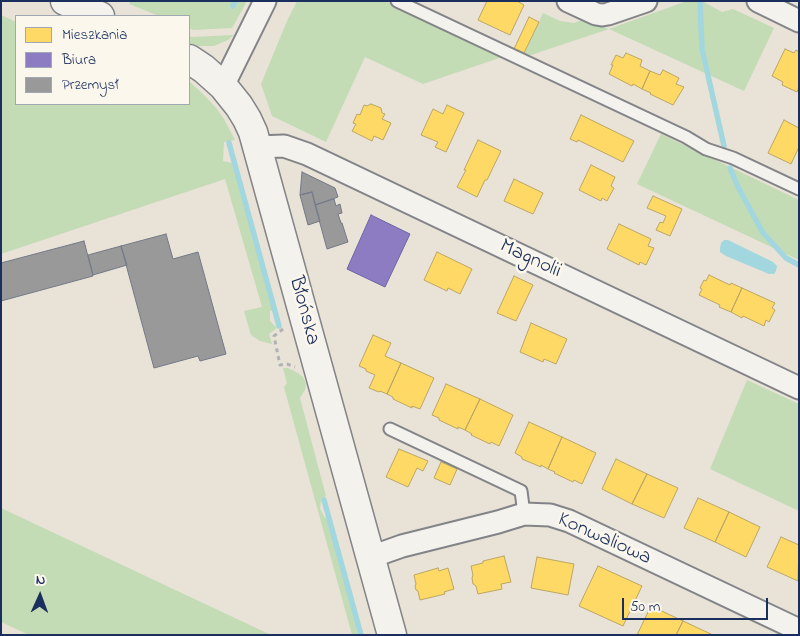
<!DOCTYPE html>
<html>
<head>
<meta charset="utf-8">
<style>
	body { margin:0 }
	#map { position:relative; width:800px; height:636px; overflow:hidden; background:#e8e2d7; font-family:"Indie Flower",sans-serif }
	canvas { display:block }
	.frame { position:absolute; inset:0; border:2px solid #1b2f5e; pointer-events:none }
	.legend { position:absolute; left:15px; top:15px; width:175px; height:90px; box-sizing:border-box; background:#fbf7ec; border:1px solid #a1a7b3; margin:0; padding:6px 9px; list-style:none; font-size:15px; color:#1b2f5e }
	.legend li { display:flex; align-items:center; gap:10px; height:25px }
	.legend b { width:25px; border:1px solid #a1a7b3 }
	.north { position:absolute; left:15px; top:571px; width:50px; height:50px; -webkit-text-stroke:4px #fbf7ec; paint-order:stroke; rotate:2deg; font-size:14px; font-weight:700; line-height:20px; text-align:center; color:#1b2f5e }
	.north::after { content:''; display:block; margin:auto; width:18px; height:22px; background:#1b2f5e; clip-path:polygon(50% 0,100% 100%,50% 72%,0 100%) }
	.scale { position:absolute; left:622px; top:598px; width:146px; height:22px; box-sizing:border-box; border:2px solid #1b2f5e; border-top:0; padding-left:6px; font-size:15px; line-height:18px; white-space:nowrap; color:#1b2f5e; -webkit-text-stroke:4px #fbf7ec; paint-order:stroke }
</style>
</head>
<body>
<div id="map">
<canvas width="800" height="636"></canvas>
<div class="frame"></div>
<ul class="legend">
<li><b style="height:14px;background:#ffd966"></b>Mieszkania</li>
<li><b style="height:14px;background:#8e7cc3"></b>Biura</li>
<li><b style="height:14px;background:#999"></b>Przemysł</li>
</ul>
<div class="north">N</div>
<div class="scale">50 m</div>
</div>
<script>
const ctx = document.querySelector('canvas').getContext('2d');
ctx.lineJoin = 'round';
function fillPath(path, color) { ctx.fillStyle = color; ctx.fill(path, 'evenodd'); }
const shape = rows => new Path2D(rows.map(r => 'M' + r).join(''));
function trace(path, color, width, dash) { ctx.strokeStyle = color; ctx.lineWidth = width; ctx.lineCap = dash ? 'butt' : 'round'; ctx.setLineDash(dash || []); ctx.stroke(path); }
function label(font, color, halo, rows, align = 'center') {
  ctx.font = font + ' "Indie Flower",sans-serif'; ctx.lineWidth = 5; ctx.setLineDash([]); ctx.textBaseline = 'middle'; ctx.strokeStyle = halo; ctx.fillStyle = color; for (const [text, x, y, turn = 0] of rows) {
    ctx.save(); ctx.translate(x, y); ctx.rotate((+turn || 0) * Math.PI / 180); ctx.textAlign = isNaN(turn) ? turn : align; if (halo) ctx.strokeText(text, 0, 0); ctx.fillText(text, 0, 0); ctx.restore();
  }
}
const green = shape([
	[131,1,247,1,232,28,193,30,189,28,189,16,159,16,129,4],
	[297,1,385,1,505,56,423,84,365,57,326,142,272,116,261,84,287,21],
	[687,1,702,1,722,12,733,9,774,28,744,91,609,29,531,55,529,57,524,54,543,13,560,21,574,23,584,19,609,29],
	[1,15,16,22,16,104,189,104,189,81,205,96,217,109,224,119,235,140,224,142,223,161,232,163,272,309,272,311,270,311,270,321,277,328,269,334,272,344,260,341,251,335,250,332,244,311,262,307,225,179,1,254],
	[234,35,228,40,214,46,197,46,189,43,189,36,192,37],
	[661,134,799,200,799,260,637,184],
	[283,368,288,368,298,373,303,377,306,384,305,390,300,398,326,496,321,500,320,509,325,518,329,517,358,635,352,635,284,387,287,383],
	[747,380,799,404,799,511,710,469],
	[1,508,271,635,29,635,1,622]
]);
const water = shape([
	[724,240,728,240,773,262,777,266,776,271,774,274,769,274,726,256,720,252,720,248,721,243]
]);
const homes = shape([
	[487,1,517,1,524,5,510,35,478,20,487,1],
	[529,17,539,22,524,53,514,49,529,17],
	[785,49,794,53,796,50,799,52,799,87,797,92,782,85,783,82,772,76,785,49],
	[626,53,642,60,640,66,650,71,642,89,633,84,632,86,609,74,613,65,611,65,616,55,623,58,626,53],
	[663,70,679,78,676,84,684,87,673,105,650,94,651,93,642,89,650,71,660,75,663,70],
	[371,104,381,108,382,113,385,114,382,119,391,123,383,140,374,136,372,141,352,131,356,124,353,123,357,114,360,115,364,105,367,106,371,104],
	[447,105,464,113,446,152,435,147,438,142,421,135,433,109,443,114,447,105],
	[581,115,634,141,623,162,578,140,577,142,570,139,581,115],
	[784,120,799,128,799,147,791,164,768,153,784,120],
	[478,140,501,151,487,180,485,180,477,197,457,187,466,170,464,170,478,140],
	[591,165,615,177,611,186,614,188,607,201,602,198,601,201,579,190,591,165],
	[514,179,543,193,533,214,504,201,514,179],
	[653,196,682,209,670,236,656,230,660,222,663,223,666,216,647,208,653,196],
	[619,224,651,239,648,246,654,248,646,265,640,262,639,265,607,249,619,224],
	[437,252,472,269,460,294,448,288,447,291,424,280,437,252],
	[709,275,730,285,731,283,742,288,731,312,719,307,720,305,699,295,702,289,700,288,704,280,706,281,709,275],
	[514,276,533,285,516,321,497,313,514,276],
	[742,288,775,303,772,308,775,310,769,322,766,320,764,326,743,316,742,318,731,312,742,288],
	[531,323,567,339,556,364,544,359,543,362,520,352,531,323],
	[373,335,391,343,385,356,401,363,387,394,380,391,379,392,369,388,375,375,366,371,366,369,359,366,373,335],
	[401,363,434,378,420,409,412,406,412,408,393,399,393,397,387,394,401,363],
	[446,384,480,399,465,430,458,427,458,429,439,420,439,418,432,415,446,384],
	[480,399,513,415,499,446,491,442,490,444,471,435,472,434,465,430,480,399],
	[529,422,562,437,548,469,541,465,541,467,522,459,522,457,515,453,529,422],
	[562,437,596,453,582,484,574,480,573,482,554,473,555,472,548,469,562,437],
	[399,449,428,461,423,471,417,468,408,487,386,477,399,449],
	[616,459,647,474,632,504,602,489,616,459],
	[441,462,457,469,450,485,434,478,441,462],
	[647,474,678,488,664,518,632,504,647,474],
	[698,498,729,512,715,542,684,528,698,498],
	[729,512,760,527,746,557,715,542,729,512],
	[781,537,799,545,798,581,767,567,781,537],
	[504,556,511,582,501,584,502,589,478,594,476,586,473,584,472,578,473,575,471,566,483,563,483,561,504,556],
	[537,557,574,564,568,595,531,588,537,557],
	[598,566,642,586,623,626,579,606,598,566],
	[438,568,439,571,448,568,454,589,444,592,445,594,420,600,418,591,416,590,415,586,416,584,414,575,438,568],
	[651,606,683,621,676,635,637,635,651,606],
	[683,621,713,635,676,635,683,621]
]);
const offices = shape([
	[371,215,410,234,385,287,347,269,371,215]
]);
const industry = shape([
	[302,172,335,188,338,197,315,205,312,192,300,195,302,172],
	[312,192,320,221,308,225,300,195,312,192],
	[334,199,336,206,340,204,342,213,338,214,341,223,342,223,348,242,327,249,315,205,334,199],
	[166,234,173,259,198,252,226,354,200,361,198,356,154,368,121,246,166,234],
	[84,241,93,276,1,301,1,263,84,241],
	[121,246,127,265,93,275,88,255,121,246]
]);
const stream = shape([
	[700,1,702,49,724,146],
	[233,6,235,1],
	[229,143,279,326],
	[730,168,738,187,763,233,786,258,799,265],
	[324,500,361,635]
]);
const path = shape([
	[283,329,274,336,280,365,287,364,295,367]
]);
const lane = shape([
	[397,1,686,137,706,149,733,158,799,189],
	[390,429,521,491,524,514]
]);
const street = shape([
	[568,1,596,14,602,15,608,14,646,1],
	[758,1,799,21],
	[223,86,265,1],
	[258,147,284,146,307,154,799,388],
	[371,557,402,546,498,522,524,514,550,515,569,521,799,630]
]);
const secondary = shape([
	[65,1,100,16],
	[189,59,204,69,223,86,239,106,247,119,253,132,392,635]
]);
const streetNames = [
	["Magnolii",530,260,25],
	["Błońska",303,311,75],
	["Konwaliowa",604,540,24]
];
fillPath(green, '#c3dcb5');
fillPath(water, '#a2d7df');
fillPath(homes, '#ffd966');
trace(homes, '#bba664', 1);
fillPath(offices, '#8e7cc3');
trace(offices, '#6c65a5', 1);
fillPath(industry, '#999');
trace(industry, '#737987', 1);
trace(stream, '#a2d7df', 5.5);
trace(lane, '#838488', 15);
trace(street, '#838488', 25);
trace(secondary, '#838488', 31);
trace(path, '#b1b2b3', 3, [4, 4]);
trace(lane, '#f4f2ed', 11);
trace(street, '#f4f2ed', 21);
trace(secondary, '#f4f2ed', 28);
label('21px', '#1b2f5e', '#fbf7ec', streetNames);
</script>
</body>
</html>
